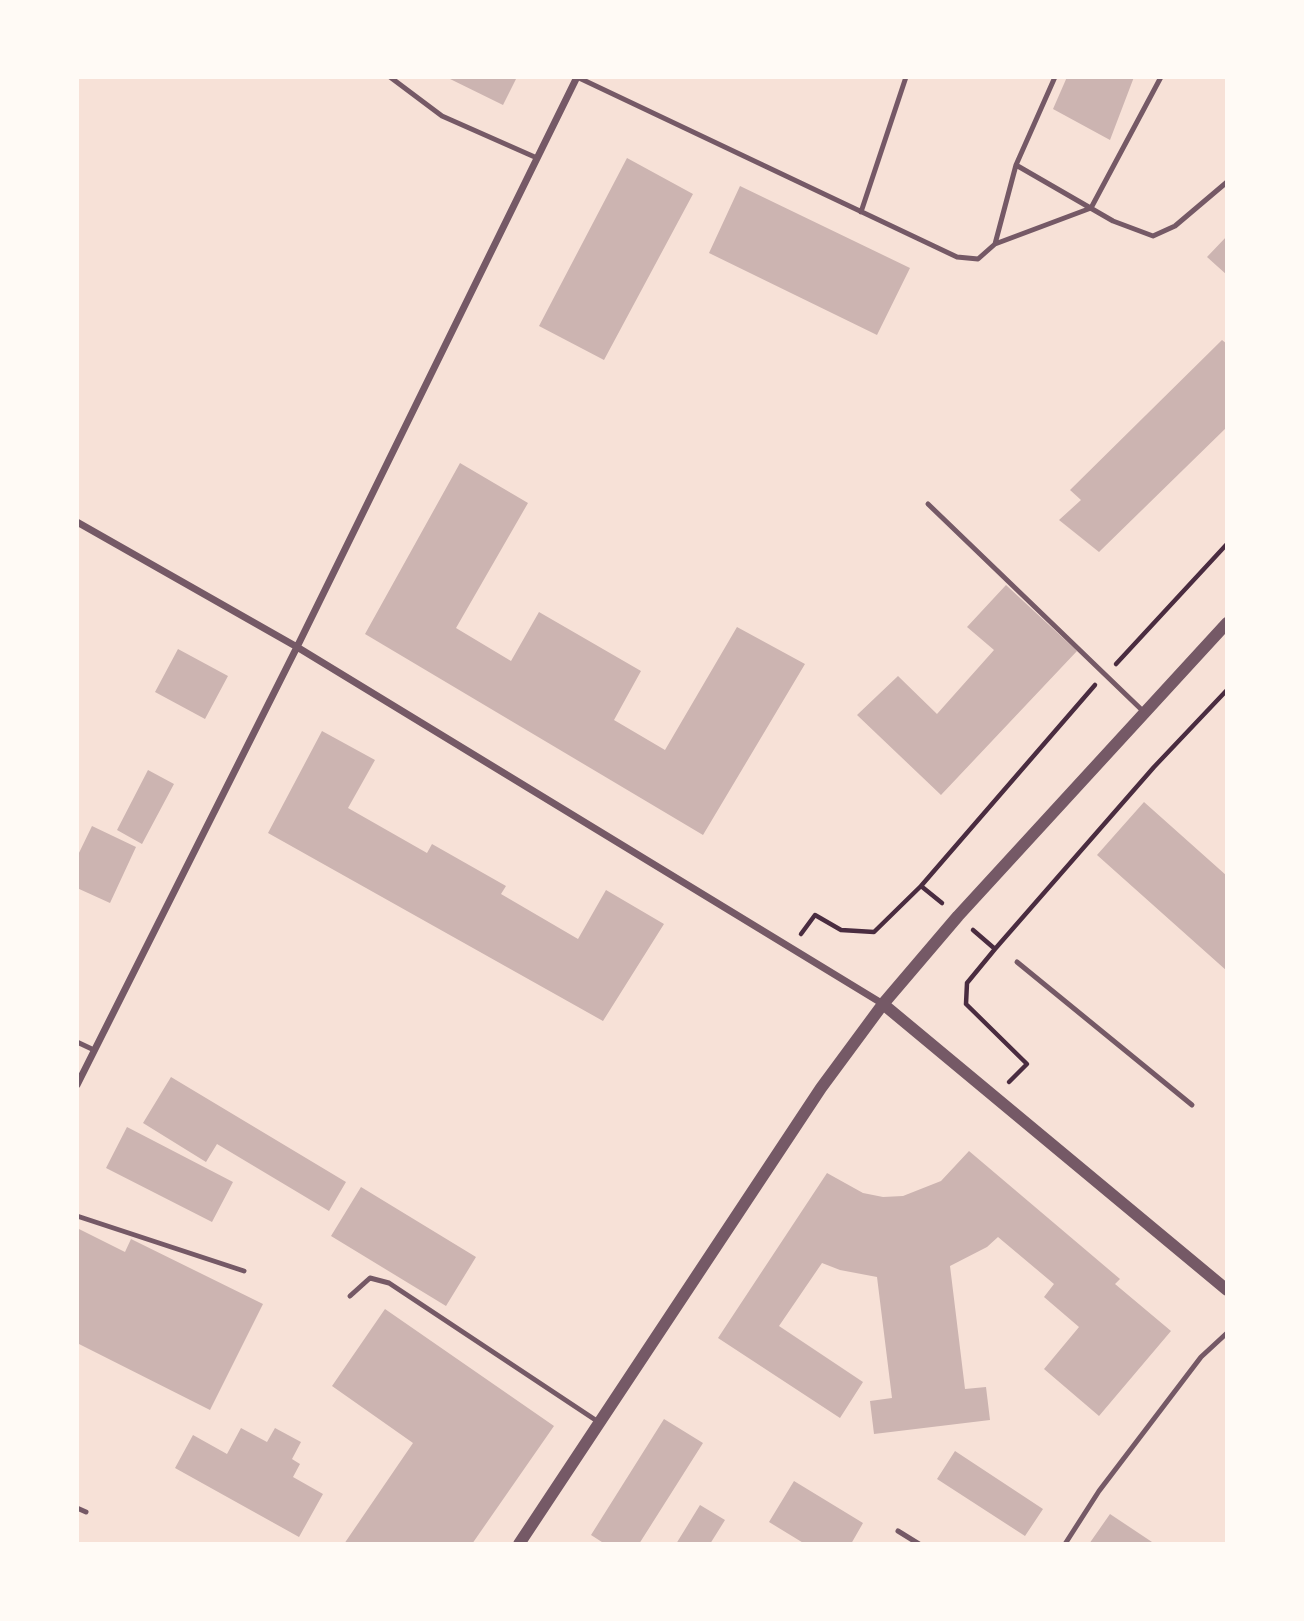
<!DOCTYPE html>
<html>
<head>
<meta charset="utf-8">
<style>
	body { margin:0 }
	#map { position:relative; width:1304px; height:1621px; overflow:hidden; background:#f7e1d7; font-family:Inter,sans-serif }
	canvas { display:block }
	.frame { position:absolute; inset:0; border:79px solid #fffaf5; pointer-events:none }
</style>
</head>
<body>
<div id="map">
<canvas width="1304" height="1621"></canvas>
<div class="frame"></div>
</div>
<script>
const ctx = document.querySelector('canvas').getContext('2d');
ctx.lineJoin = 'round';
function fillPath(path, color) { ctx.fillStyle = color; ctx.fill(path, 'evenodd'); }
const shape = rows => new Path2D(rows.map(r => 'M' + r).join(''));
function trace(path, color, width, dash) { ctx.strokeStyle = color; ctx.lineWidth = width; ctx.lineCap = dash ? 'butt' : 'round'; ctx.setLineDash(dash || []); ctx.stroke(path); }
const building = shape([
	[446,77,517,77,503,105],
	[1067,77,1134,77,1110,140,1053,109],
	[627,158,693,194,604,360,539,326],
	[740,186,910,268,877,335,709,253],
	[1227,236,1227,275,1207,257],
	[1222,340,1227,344,1227,427,1099,552,1059,520,1081,500,1070,490],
	[460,463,528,503,456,628,511,661,539,612,641,671,614,720,665,750,737,627,805,664,703,835,365,634],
	[1006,585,1077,651,941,795,857,715,898,676,937,714,994,650,967,627],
	[178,649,228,676,205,719,155,692],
	[322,731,375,760,348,808,427,853,432,844,506,886,501,894,578,939,606,890,664,924,603,1021,268,833],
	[148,770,174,784,142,844,117,830],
	[1144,802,1227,876,1227,971,1097,855],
	[92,826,136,847,110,903,77,888,77,857],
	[171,1077,346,1182,329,1211,217,1144,206,1162,143,1123],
	[127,1127,233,1182,212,1222,106,1168],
	[969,1151,1120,1279,1115,1284,1171,1331,1099,1416,1044,1369,1079,1327,1044,1297,1054,1284,998,1237,987,1247,950,1266,965,1389,986,1387,990,1420,874,1434,870,1401,892,1398,877,1277,840,1270,822,1263,779,1326,863,1382,840,1418,718,1338,827,1173,863,1193,883,1197,903,1196,941,1181],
	[361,1187,476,1257,446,1306,331,1236],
	[77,1228,125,1252,131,1239,263,1304,210,1410,77,1343],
	[385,1309,554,1426,472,1544,344,1544,413,1443,332,1386],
	[664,1419,703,1443,639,1544,605,1544,591,1535],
	[241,1428,267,1442,275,1428,301,1442,292,1459,300,1464,293,1477,323,1494,299,1537,175,1468,193,1435,227,1454],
	[955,1451,1043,1509,1025,1536,937,1479],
	[794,1481,863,1523,851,1544,805,1544,769,1522],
	[700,1505,725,1520,710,1544,676,1544],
	[1110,1514,1155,1544,1089,1544]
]);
const path = shape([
	[1116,664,1227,544],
	[921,886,942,903],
	[973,930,995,949,1154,767,1227,690],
	[801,934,815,915,841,930,874,932,921,886,1095,685],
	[995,949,967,983,966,1004,1027,1064,1009,1082]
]);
const service = shape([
	[390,77,442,116,537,158],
	[577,77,957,257,978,259,995,244,1016,165,1055,77],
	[1016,165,1113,221,1153,236,1175,226,1227,182],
	[861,212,906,77],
	[995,244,1091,208,1161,77],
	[928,504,1145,713],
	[1017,962,1192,1105],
	[77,1042,94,1050],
	[77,1216,244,1271],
	[350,1296,370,1278,389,1283,600,1423],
	[77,1508,86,1512],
	[898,1531,919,1544],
	[1065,1544,1099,1491,1201,1357,1227,1333]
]);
const minor = shape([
	[77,522,297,647,883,1004],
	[77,1085,297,647,577,77]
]);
const tertiary = shape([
	[883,1004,1227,1290],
	[519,1544,821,1088,883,1004,958,916,1227,623]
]);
fillPath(building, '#ccb4b1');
trace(path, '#4a2c40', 4.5);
trace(service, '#755966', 5);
trace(minor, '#755966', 7);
trace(tertiary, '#755966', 12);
</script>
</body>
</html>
